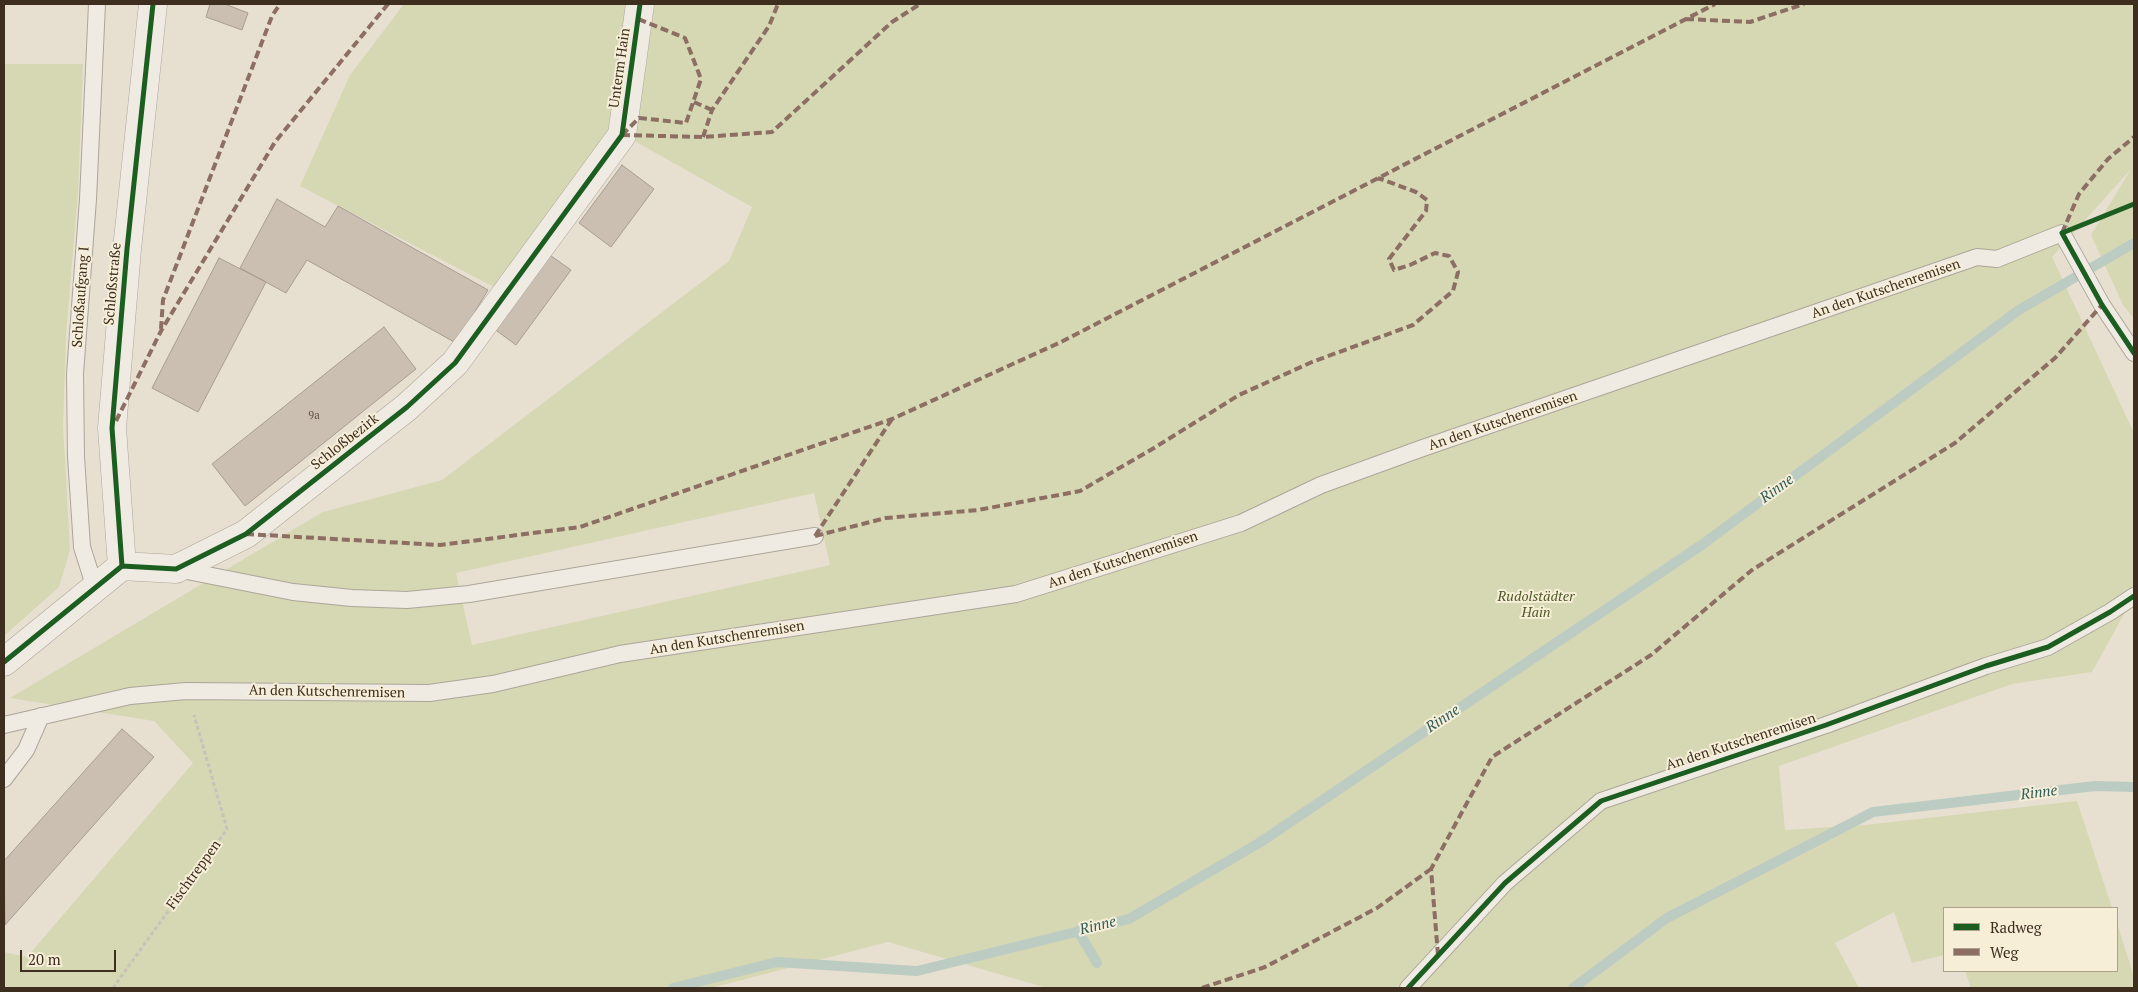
<!DOCTYPE html>
<html>
<head>
<meta charset="utf-8">
<style>
	body { margin:0 }
	#map { position:relative; width:2138px; height:992px; overflow:hidden; background:#e7e0d1; font-family:"PT Serif",serif }
	canvas { display:block }
	.frame { position:absolute; inset:0; border:5px solid #3d2e20; pointer-events:none }
	.legend { position:absolute; left:1943px; top:907px; width:175px; height:65px; box-sizing:border-box; background:#f7eed8; border:1px solid #ada18e; margin:0; padding:6px 9px; list-style:none; font-size:15px; color:#3d2e20 }
	.legend li { display:flex; align-items:center; gap:10px; height:25px }
	.legend b { width:25px; border:1px solid #ada18e }
	.scale { position:absolute; left:20px; top:950px; width:96px; height:22px; box-sizing:border-box; border:2px solid #3d2e20; border-top:0; padding-left:6px; font-size:15px; line-height:18px; white-space:nowrap; color:#3d2e20; -webkit-text-stroke:4px #f7eed8; paint-order:stroke }
</style>
</head>
<body>
<div id="map">
<canvas width="2138" height="992"></canvas>
<div class="frame"></div>
<ul class="legend">
<li><b style="height:6px;background:#1b5e20"></b>Radweg</li>
<li><b style="height:6px;background:#8d6e63"></b>Weg</li>
</ul>
<div class="scale">20 m</div>
</div>
<script>
const ctx = document.querySelector('canvas').getContext('2d');
ctx.lineJoin = 'round';
function fillPath(path, color) { ctx.fillStyle = color; ctx.fill(path, 'evenodd'); }
const shape = rows => new Path2D(rows.map(r => 'M' + r).join(''));
function trace(path, color, width, dash) { ctx.strokeStyle = color; ctx.lineWidth = width; ctx.lineCap = dash ? 'butt' : 'round'; ctx.setLineDash(dash || []); ctx.stroke(path); }
function label(font, color, halo, rows, align = 'center') {
  ctx.font = font + ' "PT Serif",serif'; ctx.lineWidth = 4; ctx.setLineDash([]); ctx.textBaseline = 'middle'; ctx.strokeStyle = halo; ctx.fillStyle = color; for (const [text, x, y, turn = 0] of rows) {
    ctx.save(); ctx.translate(x, y); ctx.rotate((+turn || 0) * Math.PI / 180); ctx.textAlign = isNaN(turn) ? turn : align; if (halo) ctx.strokeText(text, 0, 0); ctx.fillText(text, 0, 0); ctx.restore();
  }
}
const green = shape([
	[404,4,629,4,617,123,494,287,300,186,350,75],
	[646,4,2134,4,2134,319,2123,305,2091,235,2131,169,2052,257,2134,433,2134,596,2092,672,2012,684,1779,766,1785,830,1865,825,2077,801,2112,908,1944,908,1944,955,1912,963,1894,912,1835,943,1859,988,1047,988,888,942,711,988,4,988,4,952,27,957,193,763,154,721,10,698,323,512,442,480,729,261,752,207,629,138],
	[814,493,830,565,472,645,456,573],
	[4,64,83,64,78,192,66,335,63,425,70,550,59,587,4,636],
	[2117,923,2134,977,2134,988,1971,988,1965,971,2117,971]
]);
const stream = shape([
	[1078,931,1097,963],
	[673,988,777,962,917,971,1129,919,1259,843,1703,544,2019,310,2134,243],
	[1573,988,1667,918,1873,812,2095,786,2134,787]
]);
const building = shape([
	[210,4,225,4,248,13,242,30,206,17,210,4],
	[622,165,654,189,611,247,579,223,622,165],
	[277,199,325,227,338,206,488,290,456,343,307,260,286,293,240,268,277,199],
	[547,253,571,270,516,345,493,328,547,253],
	[219,258,266,282,198,412,152,388,219,258],
	[384,327,416,369,245,506,212,464,384,327],
	[122,729,154,757,5,925,4,861,122,729]
]);
const path = shape([
	[113,988,227,829,194,715]
]);
const lane = shape([
	[177,569,293,592,352,598,407,600,469,594,815,536],
	[95,588,82,547,76,457,75,374,88,199,97,4],
	[4,725,130,696,186,691,429,693,493,684,620,654,1016,594,1241,523,1321,485,1420,449,1977,257,1997,259,2062,233,2102,305,2134,353],
	[4,779,26,750,41,716],
	[1408,988,1505,883,1601,801,1826,725,1986,666,2048,647,2110,612,2134,596]
]);
const street = shape([
	[122,566,112,428,127,249,153,4],
	[4,662,122,566,176,569,246,534,407,407,455,363,622,135,640,4]
]);
const quiet = shape([
	[1686,19,1750,22,1804,4],
	[694,102,712,110],
	[622,135,703,137,772,132,892,22,920,4],
	[622,135,639,118,686,123,701,79,685,38,638,19],
	[703,137,712,110,769,26,778,4],
	[2062,233,2079,194,2108,159,2134,137],
	[161,329,163,300,272,16,280,4],
	[116,421,161,331,275,142,388,4],
	[246,534,440,545,580,527,892,419,1061,342,1715,4],
	[815,536,886,518,978,510,1080,491,1154,448,1239,395,1312,362,1413,325,1453,291,1458,272,1449,256,1435,253,1410,265,1394,270,1389,259,1426,211,1427,200,1416,192,1378,178],
	[815,536,892,419],
	[1438,955,1431,869,1492,757,1651,655,1752,570,1955,443,2055,358,2102,305],
	[1202,988,1265,967,1377,908,1431,869]
]);
const cycleway = shape([
	[2134,204,2062,233,2102,305,2134,353],
	[122,566,112,428,127,249,153,4],
	[4,662,122,566,176,569,246,534,407,407,455,363,622,135,640,4],
	[1408,988,1505,883,1601,801,1826,725,1986,666,2048,647,2110,612,2134,596]
]);
const numberNames = [
	["9a",314,416]
];
const streetNames = [
	["Unterm Hain",620,68,-82],
	["Schloßstraße",113,284,-85],
	["An den Kutschenremisen",1886,289,-19],
	["Schloßaufgang I",81,297,-86],
	["An den Kutschenremisen",1503,421,-19],
	["Schloßbezirk",345,442,-38],
	["An den Kutschenremisen",1123,560,-18],
	["An den Kutschenremisen",727,638,-9],
	["An den Kutschenremisen",327,692,1],
	["An den Kutschenremisen",1741,742,-18],
	["Fischtreppen",194,875,-54]
];
const parkNames = [
	["Rudolstädter",1536,597],
	["Hain",1536,613]
];
const waterNames = [
	["Rinne",1777,489,-36],
	["Rinne",1443,719,-34],
	["Rinne",2039,793,-7],
	["Rinne",1098,926,-14]
];
fillPath(green, '#d6d7b3');
trace(stream, '#bcccc2', 10);
fillPath(building, '#cbbfb2');
trace(building, '#a89c90', 1);
trace(lane, '#ada599', 18);
trace(street, '#ada599', 29);
trace(path, '#c8c2b9', 3, [4, 2.5]);
trace(lane, '#efebe3', 16);
trace(street, '#efebe3', 28);
trace(quiet, '#8d6e63', 4, [8, 4]);
trace(cycleway, '#1b5e20', 5);
label('11px', '#605244', null, numberNames);
label('14px', '#3d2e20', '#f7eed8', streetNames);
label('italic 14px', '#4d5a26', '#f7eed8', parkNames);
label('italic 15px', '#2f5d5a', '#f7eed8', waterNames);
</script>
</body>
</html>
